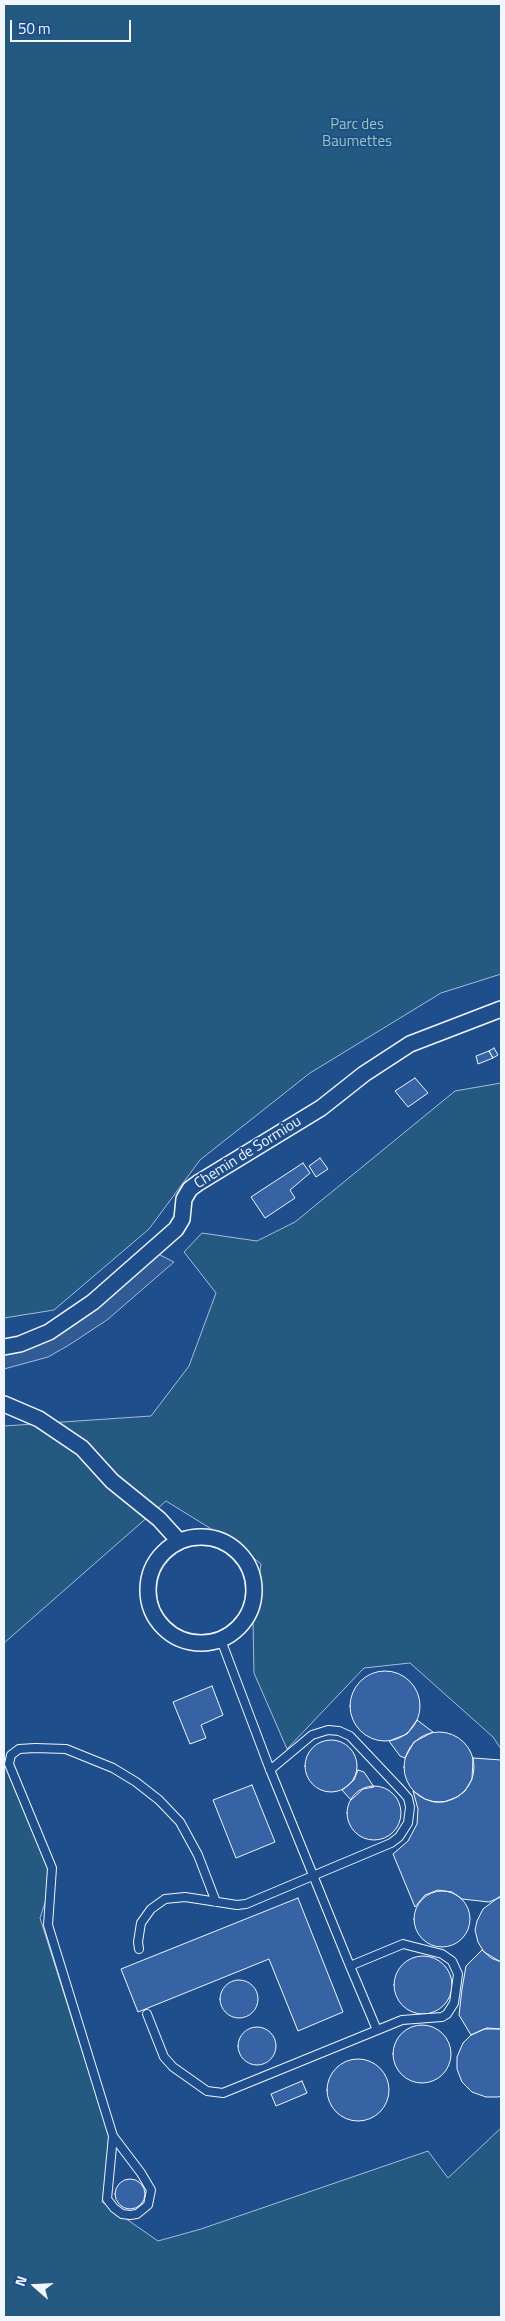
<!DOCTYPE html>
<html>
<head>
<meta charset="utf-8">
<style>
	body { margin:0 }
	#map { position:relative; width:505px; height:2321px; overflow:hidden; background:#1f4e8c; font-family:"Titillium Web",sans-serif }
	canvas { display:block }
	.frame { position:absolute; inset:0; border:5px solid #f2f6ff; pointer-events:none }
	.north { position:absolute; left:10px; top:2261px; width:50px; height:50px; -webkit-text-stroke:4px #1f4e8c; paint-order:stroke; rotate:289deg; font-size:14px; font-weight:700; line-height:20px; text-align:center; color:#f2f6ff }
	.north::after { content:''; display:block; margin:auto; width:18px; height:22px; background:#f2f6ff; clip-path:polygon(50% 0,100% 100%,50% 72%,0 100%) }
	.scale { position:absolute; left:10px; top:20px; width:121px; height:22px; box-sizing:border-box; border:2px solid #f2f6ff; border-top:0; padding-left:6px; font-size:15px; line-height:18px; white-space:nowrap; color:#f2f6ff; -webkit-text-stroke:4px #1f4e8c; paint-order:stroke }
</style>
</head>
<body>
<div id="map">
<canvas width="505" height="2321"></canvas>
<div class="frame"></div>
<div class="north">N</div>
<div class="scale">50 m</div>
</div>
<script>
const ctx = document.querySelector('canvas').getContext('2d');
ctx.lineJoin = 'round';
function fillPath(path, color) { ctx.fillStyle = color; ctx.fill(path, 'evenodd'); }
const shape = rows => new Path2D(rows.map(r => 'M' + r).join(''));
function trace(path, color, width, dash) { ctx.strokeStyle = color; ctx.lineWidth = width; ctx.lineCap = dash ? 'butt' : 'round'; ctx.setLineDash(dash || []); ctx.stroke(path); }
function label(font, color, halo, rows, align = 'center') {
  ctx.font = font + ' "Titillium Web",sans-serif'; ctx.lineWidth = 4; ctx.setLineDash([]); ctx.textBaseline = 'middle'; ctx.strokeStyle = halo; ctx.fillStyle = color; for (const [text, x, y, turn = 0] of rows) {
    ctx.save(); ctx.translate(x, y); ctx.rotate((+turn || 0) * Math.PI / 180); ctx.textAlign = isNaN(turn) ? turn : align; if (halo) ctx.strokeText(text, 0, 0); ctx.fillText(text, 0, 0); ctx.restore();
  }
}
const green = shape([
	[4,4,501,4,501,974,441,993,310,1073,200,1160,149,1229,54,1310,4,1318,4,4],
	[501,1083,501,1749,493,1737,410,1663,364,1668,287,1749,254,1673,253,1622,261,1564,239,1546,166,1501,4,1643,4,1426,151,1416,189,1366,216,1293,184,1252,202,1233,257,1241,295,1222,455,1091,501,1083],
	[4,1758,53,1879,40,1918,112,2145,102,2202,158,2241,201,2229,428,2151,448,2178,501,2128,501,2317,4,2317,4,1758]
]);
const parking = shape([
	[152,1251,174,1262,107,1320,69,1345,48,1357,4,1369,4,1347,36,1338,152,1251]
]);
const building = shape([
	[494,1048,498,1055,493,1058,489,1051,494,1048],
	[489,1051,493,1058,478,1064,476,1056,489,1051],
	[415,1078,428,1093,408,1107,395,1091,415,1078],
	[320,1158,328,1169,316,1177,309,1166,320,1158],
	[303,1163,310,1173,290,1190,295,1198,265,1218,251,1197,303,1163],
	'350 1706a35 35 0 1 1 70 0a35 35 0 1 1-70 0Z',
	[212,1686,223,1715,201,1725,206,1738,190,1744,173,1702,212,1686],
	[417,1720,433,1732,414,1742,405,1758,400,1756,389,1741,407,1734,417,1720],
	'404 1767a35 35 0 1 1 70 0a35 35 0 1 1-70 0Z',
	'305 1766a26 26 0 1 1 52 0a26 26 0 1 1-52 0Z',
	[473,1758,501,1760,501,1897,489,1902,462,1899,452,1892,438,1890,425,1895,415,1907,393,1854,408,1841,417,1824,418,1809,413,1791,425,1799,434,1802,444,1802,457,1797,465,1791,472,1779,473,1758],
	[358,1770,364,1772,374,1787,363,1789,351,1800,342,1790,354,1780,358,1770],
	[252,1785,275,1842,236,1858,213,1800,252,1785],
	'347 1813a27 27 0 1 1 54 0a27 27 0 1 1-54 0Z',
	'414 1919a28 28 0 1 1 56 0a28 28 0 1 1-56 0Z',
	[499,1897,501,1897,501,1962,484,1952,478,1942,475,1930,477,1921,483,1909,499,1897],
	[298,1898,343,2012,298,2031,269,1959,138,2012,121,1969,298,1898],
	[482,1950,491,1958,501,1962,501,2029,484,2029,471,2035,459,2015,462,1989,466,1966,482,1950],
	'394 1985a29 29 0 1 1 58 0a29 29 0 1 1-58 0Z',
	'220 1999a19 19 0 1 1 38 0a19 19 0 1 1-38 0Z',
	'393 2054a29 29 0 1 1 58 0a29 29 0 1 1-58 0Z',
	'238 2046a19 19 0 1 1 38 0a19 19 0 1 1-38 0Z',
	[487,2028,501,2029,501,2096,498,2097,486,2097,472,2092,462,2082,457,2069,457,2057,463,2043,471,2035,487,2028],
	'327 2090a31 31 0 1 1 62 0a31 31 0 1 1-62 0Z',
	[302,2081,307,2093,276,2106,271,2094,302,2081],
	'115 2194a15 15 0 1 1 30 0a15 15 0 1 1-30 0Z'
]);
const service = shape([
	[139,1949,138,1942,141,1923,151,1909,165,1899,185,1897,237,1905,246,1904,391,1843,399,1837,408,1823,410,1807,408,1798,402,1791,350,1736,339,1731,328,1730,312,1735,270,1770],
	[350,1966,377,2030],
	[147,2014,164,2057,173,2067,207,2091,223,2093,402,2020,442,2017,447,2014,454,2003,458,1974,452,1961,442,1954,403,1944,350,1966,269,1767,221,1640],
	[113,2136,141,2173,151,2190,148,2205,137,2214,130,2215,122,2214,114,2208,107,2199,113,2136,48,1925,52,1868,9,1764,11,1755,19,1749,35,1748,66,1749,113,1768,136,1782,159,1800,180,1822,198,1855,216,1902]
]);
const minor = shape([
	[4,1347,20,1344,49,1332,93,1302,176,1229,182,1219,184,1199,190,1189,198,1183,321,1108,364,1074,410,1044,501,1009],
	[4,1404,39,1419,82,1448,112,1481,159,1519,179,1541],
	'148 1590a53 53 0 1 1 106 0a53 53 0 1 1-106 0Z'
]);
const parkNames = [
	["Parc des",357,125],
	["Baumettes",357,142]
];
const streetNames = [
	["Chemin de Sormiou",248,1153,-32]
];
fillPath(green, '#245a82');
trace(green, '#a8bbd7', 1);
fillPath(parking, '#305b95');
trace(parking, '#a8bbd7', 1);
fillPath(building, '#3563a3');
trace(building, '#f2f6ff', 1);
trace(service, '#f2f6ff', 10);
trace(minor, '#f2f6ff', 18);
trace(service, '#1f4e8c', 8);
trace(minor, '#1f4e8c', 15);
label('15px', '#97c8a6', '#1f4e8c', parkNames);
label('15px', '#f2f6ff', '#1f4e8c', streetNames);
</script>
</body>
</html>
